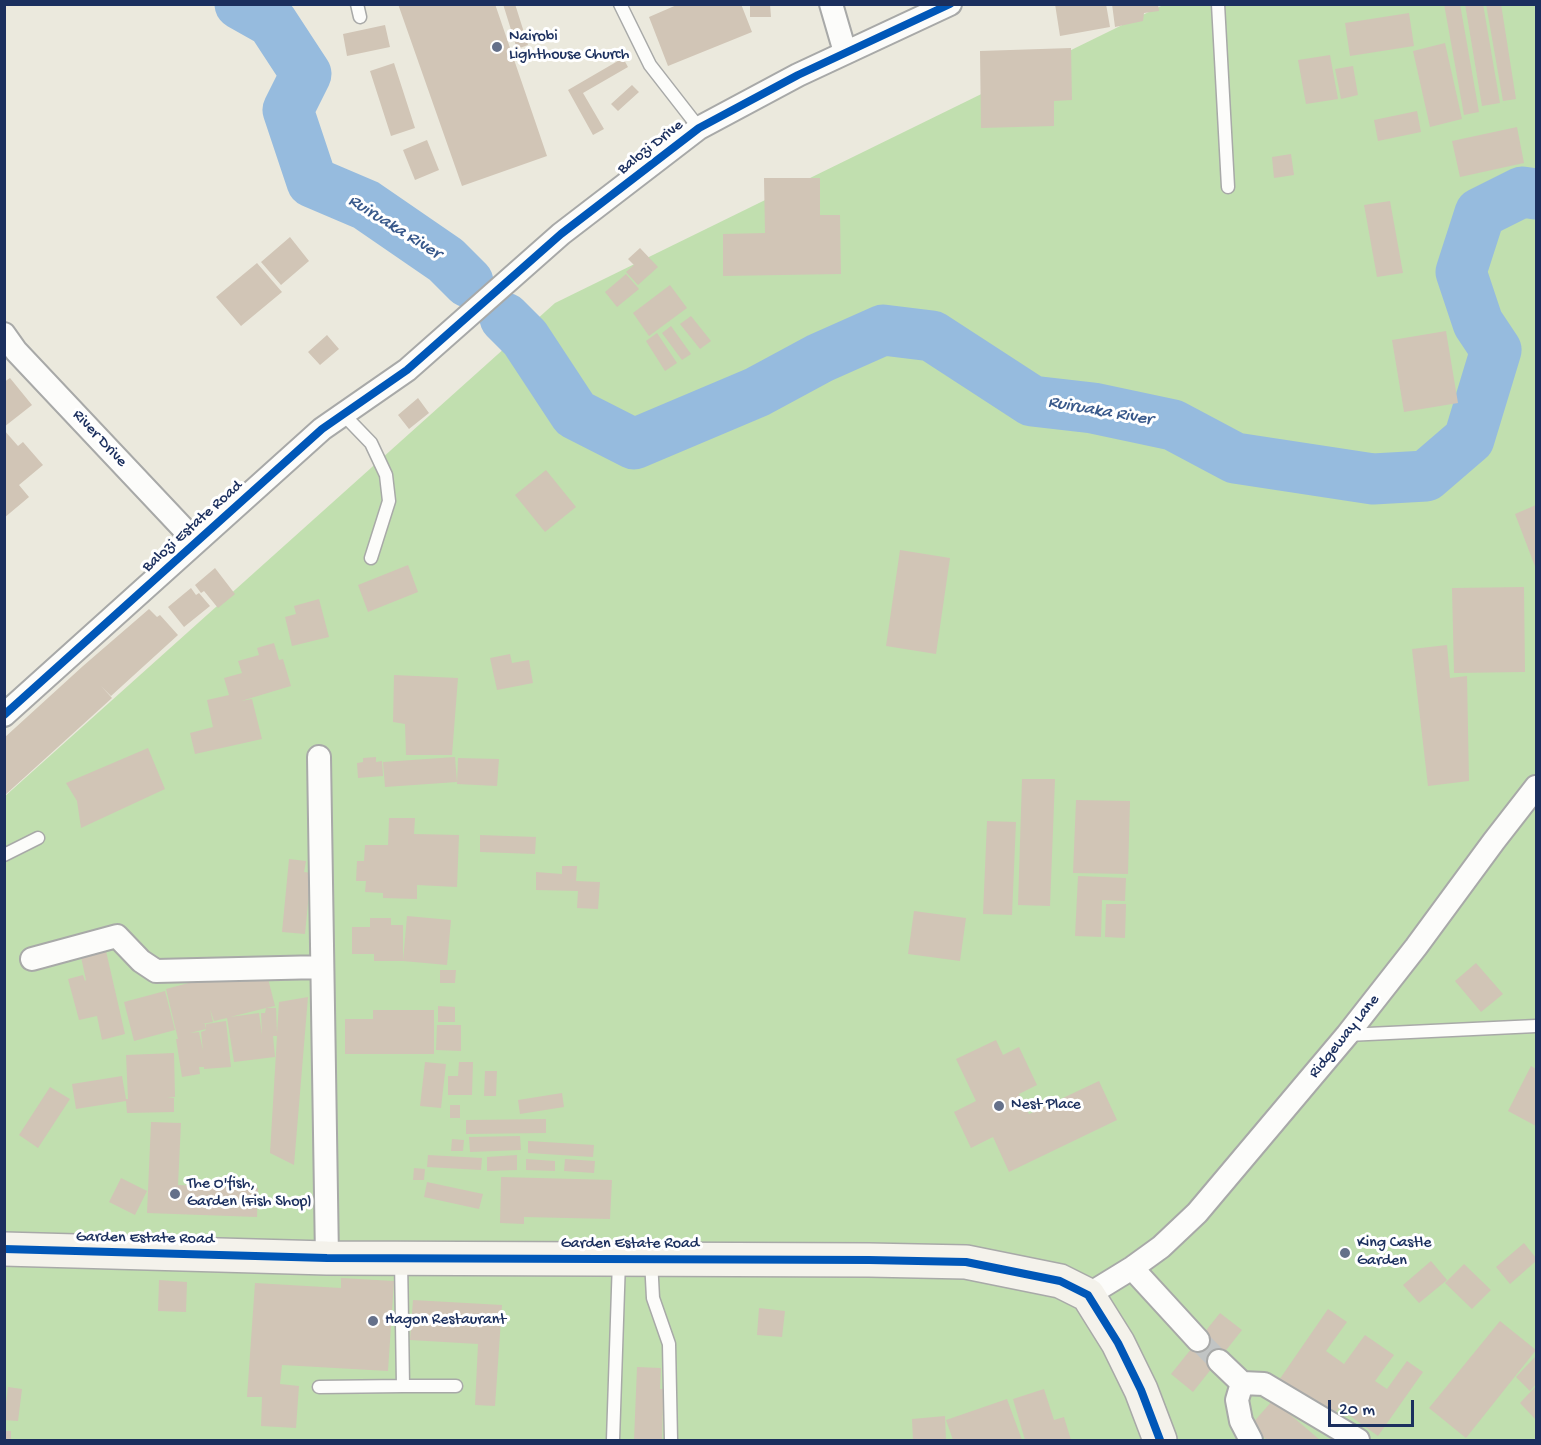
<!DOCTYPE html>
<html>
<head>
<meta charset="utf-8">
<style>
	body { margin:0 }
	#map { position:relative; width:1541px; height:1445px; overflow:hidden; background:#ebe9dd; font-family:"Gochi Hand",sans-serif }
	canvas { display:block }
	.frame { position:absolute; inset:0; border:6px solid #1b2f5e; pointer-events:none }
	.scale { position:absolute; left:1328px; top:1400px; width:86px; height:27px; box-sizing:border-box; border:3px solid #1b2f5e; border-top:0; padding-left:8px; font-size:18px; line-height:21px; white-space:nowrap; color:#1b2f5e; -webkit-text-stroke:4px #fff; paint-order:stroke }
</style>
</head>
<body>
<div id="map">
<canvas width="1541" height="1445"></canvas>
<div class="frame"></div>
<div class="scale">20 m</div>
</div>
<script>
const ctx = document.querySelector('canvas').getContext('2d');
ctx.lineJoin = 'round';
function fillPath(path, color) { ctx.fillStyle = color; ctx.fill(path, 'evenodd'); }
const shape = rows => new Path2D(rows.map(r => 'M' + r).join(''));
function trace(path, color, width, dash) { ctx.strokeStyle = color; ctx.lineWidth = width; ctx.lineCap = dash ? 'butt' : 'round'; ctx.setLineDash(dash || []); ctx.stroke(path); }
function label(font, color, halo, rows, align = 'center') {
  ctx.font = font + ' "Gochi Hand",sans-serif'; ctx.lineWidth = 6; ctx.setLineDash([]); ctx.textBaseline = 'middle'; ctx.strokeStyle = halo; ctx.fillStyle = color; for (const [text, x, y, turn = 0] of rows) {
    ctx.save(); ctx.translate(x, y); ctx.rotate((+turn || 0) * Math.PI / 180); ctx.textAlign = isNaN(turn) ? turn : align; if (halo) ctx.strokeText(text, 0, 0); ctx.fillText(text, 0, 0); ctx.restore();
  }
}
const green = shape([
	[1163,5,1536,5,1536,1440,5,1440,4,797,555,303]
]);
const river = shape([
	[240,4,272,22,306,74,288,110,312,182,366,205,446,260,468,282],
	[505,318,525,338,575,414,634,444,757,392,820,358,883,330,932,336,1032,401,1093,408,1173,425,1235,458,1373,479,1426,476,1469,439,1496,350,1478,323,1461,272,1480,213,1522,192,1536,194]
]);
const building = shape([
	[398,4,495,4,547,156,462,186],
	[503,4,515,4,528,45,517,49],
	[679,4,741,4,752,32,668,66,649,17],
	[750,4,770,4,771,17,750,17],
	[1055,4,1106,4,1110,27,1060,36],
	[1112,4,1158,4,1159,11,1144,13,1143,21,1115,27],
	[1444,4,1460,4,1479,112,1464,115],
	[1465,4,1483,4,1500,103,1482,106],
	[1486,4,1501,4,1516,99,1503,101],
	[1409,13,1414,46,1350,56,1345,23],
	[385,25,390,47,347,56,343,34],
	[1445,43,1462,119,1430,127,1413,51],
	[1071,48,1072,100,1054,101,1054,126,981,128,980,51],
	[1330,55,1338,99,1306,104,1298,60],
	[623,58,628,67,583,93,604,129,593,135,568,90],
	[394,63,415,128,391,136,370,71],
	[1353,66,1358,95,1341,99,1335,69],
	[632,85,639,92,618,111,611,104],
	[1417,111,1421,132,1378,141,1374,120],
	[1517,127,1524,163,1460,177,1452,141],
	[427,140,439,170,415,180,403,150],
	[1291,154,1294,175,1274,178,1272,157],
	[764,178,820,178,820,215,840,215,841,274,723,276,723,234,765,233],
	[1390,201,1403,273,1377,277,1364,205],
	[290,237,309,261,281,285,261,262],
	[640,248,658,267,638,285,626,272,634,265,628,259],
	[257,263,282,292,241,326,216,297],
	[626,274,639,289,617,307,605,292],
	[670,285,687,308,649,336,633,313],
	[691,316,711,341,700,349,680,324],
	[671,326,691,354,682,360,662,333],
	[1446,331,1458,403,1404,412,1392,340],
	[657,333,677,363,665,371,646,341],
	[327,335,339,349,320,365,308,352],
	[10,378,32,405,4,427,4,382],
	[418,398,429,413,409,429,398,415],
	[4,430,18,446,23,442,43,465,19,485,29,497,4,518],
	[546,470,576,507,545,532,515,495],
	[1536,505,1536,569,1515,514],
	[900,550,950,558,936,654,886,646],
	[408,565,418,592,368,612,358,585],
	[215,568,235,594,218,608,204,591,201,593,195,585],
	[1524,587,1525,672,1454,673,1452,588],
	[191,588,196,595,199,593,210,606,184,627,168,607],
	[319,599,329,637,292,646,285,617,296,614,294,606],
	[149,609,157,617,160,615,178,635,111,696,101,686,112,698,4,796,4,738,83,666],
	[274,643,279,660,283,659,291,686,241,701,252,699,262,739,195,754,190,733,213,727,207,700,229,695,224,678,242,673,238,661,259,655,257,648],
	[1447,645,1450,678,1467,676,1469,781,1428,786,1412,649],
	[510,654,512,663,529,660,533,683,497,690,490,658],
	[394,675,458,678,452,755,406,755,405,724,393,722],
	[148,748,165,789,81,828,77,801,66,783],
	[376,757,376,762,382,761,383,776,358,778,357,763,363,762,363,758],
	[455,757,457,782,385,787,383,762],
	[458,758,499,759,497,786,457,784],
	[1022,779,1055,779,1050,906,1018,905],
	[1076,800,1130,801,1128,874,1073,873],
	[389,818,415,818,414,834,459,835,457,887,417,885,417,899,383,898,383,893,365,892,366,881,356,881,357,861,364,861,365,845,388,845],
	[987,821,1016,822,1012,915,983,914],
	[480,835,536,837,535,854,480,852],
	[289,859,306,861,304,872,311,873,305,934,282,932],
	[562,866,577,866,576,881,600,882,598,909,577,908,578,891,536,890,536,872,562,874],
	[1078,876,1126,878,1125,901,1102,900,1101,937,1075,936],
	[1106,904,1126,904,1125,938,1105,937],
	[914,911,966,918,960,961,908,954],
	[407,916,451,920,447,965,403,961],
	[370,918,391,918,391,925,403,925,403,961,374,961,374,954,352,954,352,927,370,927],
	[106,951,125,1034,102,1040,97,1016,79,1020,68,979,83,975,85,981,86,980,81,957],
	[264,963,275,1006,266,1008,276,1008,277,1034,279,1002,308,997,294,1165,270,1153,277,1036,273,1036,275,1057,234,1062,227,1018,214,1021,210,1009,213,1022,202,1024,205,1024,206,1029,190,1033,199,1032,203,1051,201,1032,206,1030,206,1024,226,1021,231,1067,204,1069,204,1067,199,1067,200,1074,182,1077,176,1039,178,1039,166,989],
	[266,1008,265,1013,261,1013,262,1035,259,1013,230,1017],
	[1476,963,1503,994,1481,1012,1455,981],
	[440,970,456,970,455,983,440,983],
	[165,991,175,1030,134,1041,124,1002],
	[438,1006,455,1007,455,1022,438,1022],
	[373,1010,434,1010,434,1054,345,1054,345,1019,373,1019],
	[437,1025,461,1025,461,1051,436,1050],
	[996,1040,1003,1055,1019,1047,1037,1085,1019,1094,1029,1114,1099,1081,1117,1120,1009,1172,993,1137,971,1148,954,1112,976,1101,956,1059],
	[174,1053,175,1097,167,1097,174,1098,174,1112,127,1113,126,1101,76,1109,72,1084,122,1076,126,1099,128,1099,126,1055],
	[425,1062,446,1064,441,1108,420,1106],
	[459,1062,473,1062,472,1095,448,1095,448,1076,458,1076],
	[1531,1066,1536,1069,1536,1126,1508,1111],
	[485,1071,497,1071,496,1096,484,1096],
	[50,1087,70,1099,38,1148,19,1135],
	[562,1093,564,1107,520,1114,518,1100],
	[450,1105,460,1105,460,1118,450,1118],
	[546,1119,546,1133,466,1134,466,1120],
	[151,1122,181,1123,178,1185,258,1188,257,1217,147,1213],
	[520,1136,521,1150,470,1152,469,1137],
	[452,1139,464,1140,463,1151,451,1151],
	[528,1141,594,1145,593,1157,528,1153],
	[428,1155,482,1158,481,1170,427,1167],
	[517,1155,517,1170,487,1171,487,1157],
	[526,1159,555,1161,555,1171,526,1170],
	[565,1159,595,1161,594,1173,564,1171],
	[414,1168,425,1169,424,1180,413,1180],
	[501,1177,612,1180,610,1219,524,1217,524,1224,500,1223],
	[121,1178,147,1191,135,1215,109,1202],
	[427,1182,483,1194,479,1209,424,1197],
	[1524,1243,1536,1258,1536,1261,1510,1284,1496,1267],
	[1431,1261,1447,1280,1419,1303,1403,1285],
	[1464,1264,1491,1290,1472,1309,1445,1283],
	[341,1278,394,1281,388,1371,282,1365,280,1384,299,1386,296,1428,261,1426,262,1397,247,1397,255,1283,341,1288],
	[159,1280,187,1282,186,1312,158,1311],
	[413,1300,502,1305,495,1406,475,1405,478,1344,410,1340],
	[759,1308,785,1311,782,1337,757,1335],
	[1328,1309,1347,1322,1326,1351,1344,1364,1365,1335,1394,1355,1375,1381,1387,1389,1407,1361,1423,1372,1378,1436,1339,1408,1331,1419,1277,1383],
	[1220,1313,1242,1330,1193,1392,1171,1374],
	[1500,1321,1536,1350,1466,1438,1429,1408],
	[1536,1356,1536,1384,1530,1391,1516,1377],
	[637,1367,661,1368,660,1389,667,1389,667,1405,663,1405,662,1440,634,1440],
	[1536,1386,1536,1420,1520,1403],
	[8,1387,22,1389,18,1421,4,1420],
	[1044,1389,1054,1420,1064,1417,1071,1440,1025,1440,1013,1399],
	[1007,1399,1022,1440,953,1440,946,1420],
	[1273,1400,1320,1440,1267,1440,1250,1426],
	[945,1416,946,1440,913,1440,912,1419],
	[4,1431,11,1431,11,1440,4,1440]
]);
const streetTunnel = shape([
	[1198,1340,1219,1361]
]);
const lane = shape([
	[357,4,360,17],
	[620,4,650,65,699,128],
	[1218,4,1228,187],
	[343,414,371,443,386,475,389,501,371,558],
	[4,855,38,838],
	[1347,1035,1536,1026],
	[401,1259,403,1386,456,1386],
	[651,1260,653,1298,669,1344,671,1440],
	[319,1387,403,1386],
	[613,1440,619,1260]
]);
const street = shape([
	[831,4,845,52],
	[4,334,16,351,196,542],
	[4,715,322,429,407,370,561,234,699,128,798,75,950,4],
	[319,757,327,1258],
	[32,959,117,936,141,961,156,971,322,967],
	[1132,1268,1198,1340],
	[1088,1295,1132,1268,1161,1247,1197,1213,1347,1035,1416,947,1494,841,1536,787],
	[1219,1361,1242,1383,1264,1384,1358,1440],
	[1242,1383,1237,1400,1241,1421,1251,1440]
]);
const secondary = shape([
	[4,1249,327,1258,869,1260,966,1262,1060,1281,1088,1295,1118,1343,1141,1390,1160,1440]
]);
const cycleway = shape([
	[4,715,322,429,407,370,561,234,699,128,798,75,950,4],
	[4,1249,327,1258,869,1260,966,1262,1060,1281,1088,1295,1118,1343,1141,1390,1160,1440]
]);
const markers = [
	[497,47,6,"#64708a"],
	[999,1106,6,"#64708a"],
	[175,1194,6,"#64708a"],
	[1345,1253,6,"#64708a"],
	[373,1321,6,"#64708a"]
];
const poiNames = [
	["Nairobi",509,38],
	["Lighthouse Church",509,56],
	["Nest Place",1011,1106],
	["The O'fish,",187,1185],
	["Garden (Fish Shop)",187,1203],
	["King Castle",1357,1244],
	["Garden",1357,1262],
	["Hagon Restaurant",385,1321]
];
const streetNames = [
	["Balozi Drive",651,148,-38],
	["River Drive",99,439,47],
	["Balozi Estate Road",193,527,-42],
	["Ridgeway Lane",1345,1037,-51],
	["Garden Estate Road",145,1239,1],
	["Garden Estate Road",630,1245]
];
const waterNames = [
	["Ruiruaka River",394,228,32],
	["Ruiruaka River",1100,412,10]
];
fillPath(green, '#c1dfaf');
trace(river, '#96bbde', 51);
fillPath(building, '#d1c5b6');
trace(streetTunnel, '#c1c4c4', 22, [22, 11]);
trace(lane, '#a8a9a8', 15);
trace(street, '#a8a9a8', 26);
trace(secondary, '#a8a9a8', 36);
trace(lane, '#fcfcfa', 12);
trace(street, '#fcfcfa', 22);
trace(secondary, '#f4f2eb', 33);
trace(cycleway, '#0057b8', 8);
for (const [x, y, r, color] of markers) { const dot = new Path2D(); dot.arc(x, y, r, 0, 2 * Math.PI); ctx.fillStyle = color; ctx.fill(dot); trace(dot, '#fff', 2); }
label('16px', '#1b2f5e', '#fff', poiNames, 'left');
label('16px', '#1b2f5e', '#fff', streetNames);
label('italic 18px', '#39598b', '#fff', waterNames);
</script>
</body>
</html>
